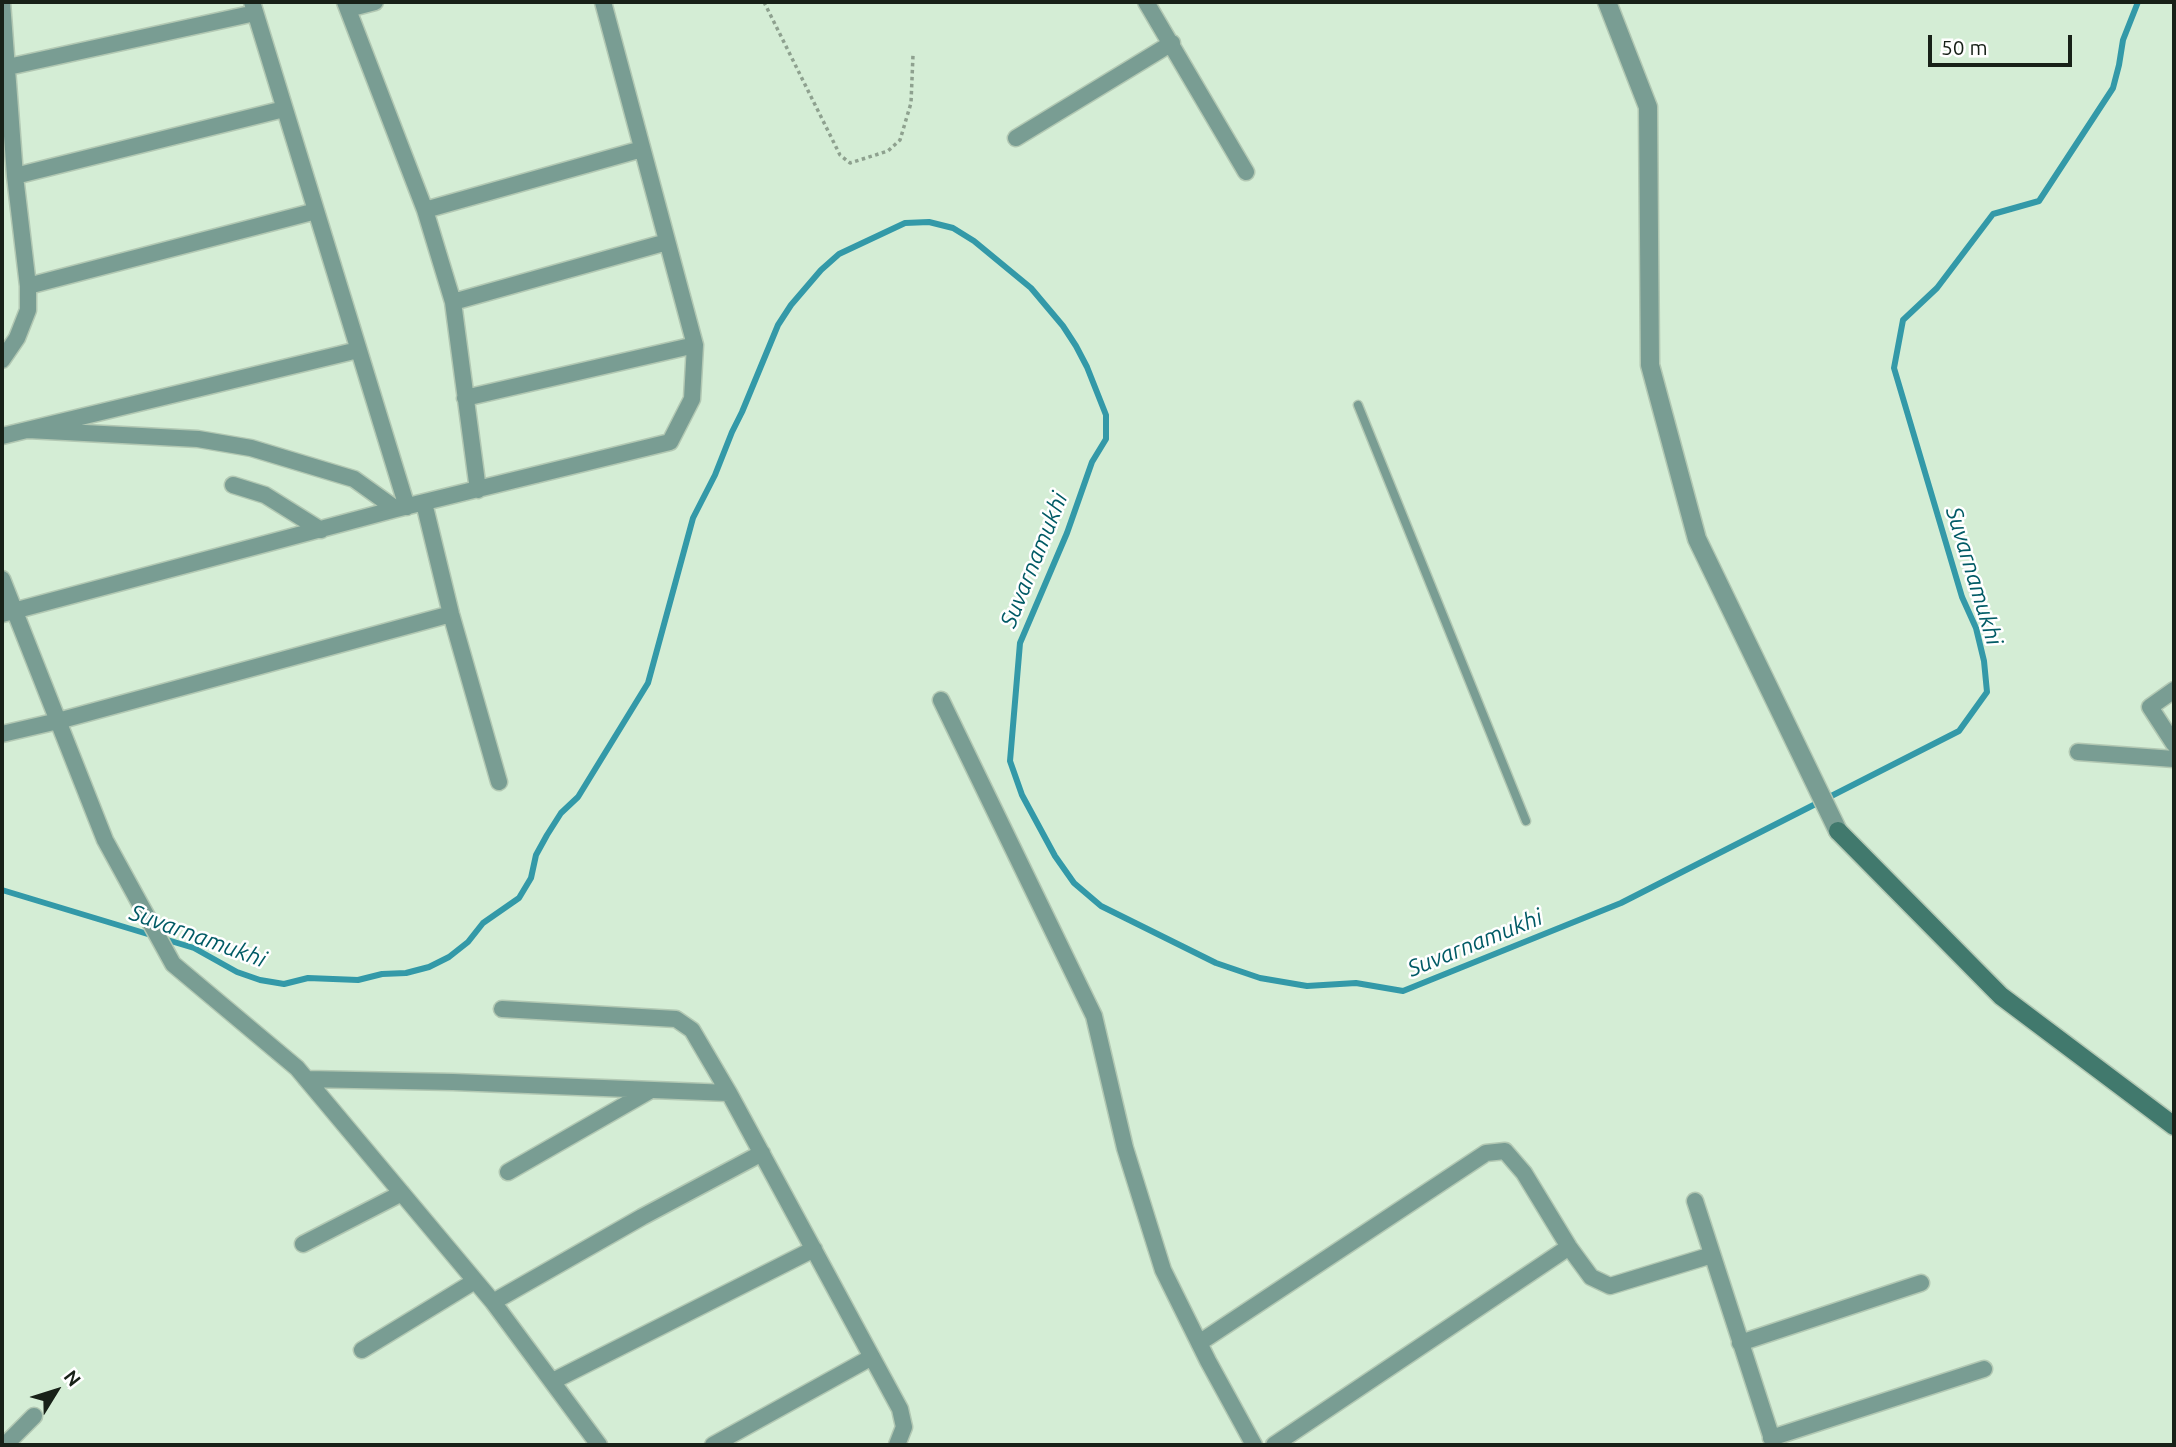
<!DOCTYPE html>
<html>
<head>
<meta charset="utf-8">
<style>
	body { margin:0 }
	#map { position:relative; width:2176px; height:1447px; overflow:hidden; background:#d4edd5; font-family:Ubuntu,sans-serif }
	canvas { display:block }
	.frame { position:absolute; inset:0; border:4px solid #182118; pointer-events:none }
	.north { position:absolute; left:21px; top:1356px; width:70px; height:70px; -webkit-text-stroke:5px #fff; paint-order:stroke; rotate:52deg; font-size:19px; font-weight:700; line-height:28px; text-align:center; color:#182118 }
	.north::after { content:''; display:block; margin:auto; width:24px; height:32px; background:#182118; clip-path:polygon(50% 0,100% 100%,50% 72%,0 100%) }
	.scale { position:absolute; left:1928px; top:35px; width:144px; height:32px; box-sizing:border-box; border:4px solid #182118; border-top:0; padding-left:9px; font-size:21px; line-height:24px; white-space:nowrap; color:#182118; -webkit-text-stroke:5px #fff; paint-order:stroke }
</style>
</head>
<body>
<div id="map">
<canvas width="2176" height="1447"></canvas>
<div class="frame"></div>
<div class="north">N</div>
<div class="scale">50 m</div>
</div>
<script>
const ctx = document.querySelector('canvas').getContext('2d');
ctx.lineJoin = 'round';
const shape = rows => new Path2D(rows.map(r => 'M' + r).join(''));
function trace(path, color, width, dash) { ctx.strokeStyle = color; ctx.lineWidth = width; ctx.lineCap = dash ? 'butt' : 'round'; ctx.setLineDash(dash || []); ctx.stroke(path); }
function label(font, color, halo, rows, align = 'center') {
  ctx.font = font + ' Ubuntu,sans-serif'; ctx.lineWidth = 5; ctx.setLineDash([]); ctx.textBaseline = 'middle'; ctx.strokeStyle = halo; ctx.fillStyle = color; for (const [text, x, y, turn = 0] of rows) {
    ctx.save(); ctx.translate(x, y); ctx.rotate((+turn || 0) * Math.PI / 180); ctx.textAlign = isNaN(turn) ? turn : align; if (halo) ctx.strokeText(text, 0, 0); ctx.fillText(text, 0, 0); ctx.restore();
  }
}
const stream = shape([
	[2,890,194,948,237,972,260,980,284,984,308,978,358,980,382,974,406,973,429,967,449,957,468,942,483,923,519,898,531,878,536,855,547,835,561,813,578,797,648,683,693,518,715,475,732,432,742,412,778,325,791,305,821,270,839,254,905,223,929,222,953,228,974,241,1031,288,1063,326,1076,346,1087,367,1106,415,1106,439,1092,462,1067,533,1020,643,1010,761,1022,795,1055,856,1074,883,1101,906,1216,963,1260,978,1307,986,1356,983,1403,991,1621,903,1959,731,1987,692,1984,661,1976,628,1962,597,1894,368,1903,320,1937,288,1993,214,2039,201,2113,88,2119,65,2123,40,2138,2]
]);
const path = shape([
	[764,2,840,155,850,163,888,151,900,140,911,103,913,55]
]);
const service = shape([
	[1358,405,1526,821]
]);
const minor = shape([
	[252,2,407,507],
	[345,2,425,210,453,302,478,490],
	[1146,2,1246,172],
	[348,9,375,2],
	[8,67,255,13],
	[1016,138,1172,43],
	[15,176,284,109],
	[425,210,642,149],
	[28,286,316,211],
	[453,302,667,242],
	[2,360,17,338,28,310,28,286,15,176,2,2],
	[465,398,695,345],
	[28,430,198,439,251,448,354,479,396,509],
	[2,436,358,350],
	[233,485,265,495,321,530],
	[424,503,451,614,499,782],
	[2,579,105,840,173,964,297,1068,493,1302,599,1445],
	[2,614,396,509,670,442,692,399,695,345,603,2],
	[2174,690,2150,707,2174,744],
	[941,700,1094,1016,1125,1148,1163,1270,1208,1361,1254,1445],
	[2,734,58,721,451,614],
	[2078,752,2174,759],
	[502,1009,676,1019,692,1030,729,1093,900,1409,904,1427,897,1445],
	[306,1079,453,1082,729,1093],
	[508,1172,651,1090],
	[1695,1201,1774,1445],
	[303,1244,402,1193],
	[493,1302,642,1217,762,1153],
	[1199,1343,1486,1153,1505,1151,1524,1173,1569,1247,1591,1277,1610,1286,1712,1255],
	[1740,1343,1921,1283],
	[362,1350,475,1281],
	[553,1381,814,1249],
	[1771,1438,1984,1369],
	[5,1445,34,1416],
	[713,1445,872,1357],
	[1274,1445,1569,1247]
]);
const tertiary = shape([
	[1607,2,1648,107,1650,365,1697,539,1838,831]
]);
const secondary = shape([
	[1838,831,2001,996,2174,1126]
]);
const waterNames = [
	["Suvarnamukhi",1034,560,-68],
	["Suvarnamukhi",1974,576,73],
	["Suvarnamukhi",198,936,20],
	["Suvarnamukhi",1475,943,-22]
];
trace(stream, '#3399a8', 6);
trace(service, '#b2c8b3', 11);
trace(minor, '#b2c8b3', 19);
trace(tertiary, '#b2c8b3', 21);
trace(secondary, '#b2c8b3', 21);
trace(path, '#8ea18f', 3.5, [3.5, 3.5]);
trace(service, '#799d93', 8);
trace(minor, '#799d93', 16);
trace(tertiary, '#799d93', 18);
trace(secondary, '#41796d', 18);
label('italic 23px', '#005a65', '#fff', waterNames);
</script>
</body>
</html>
